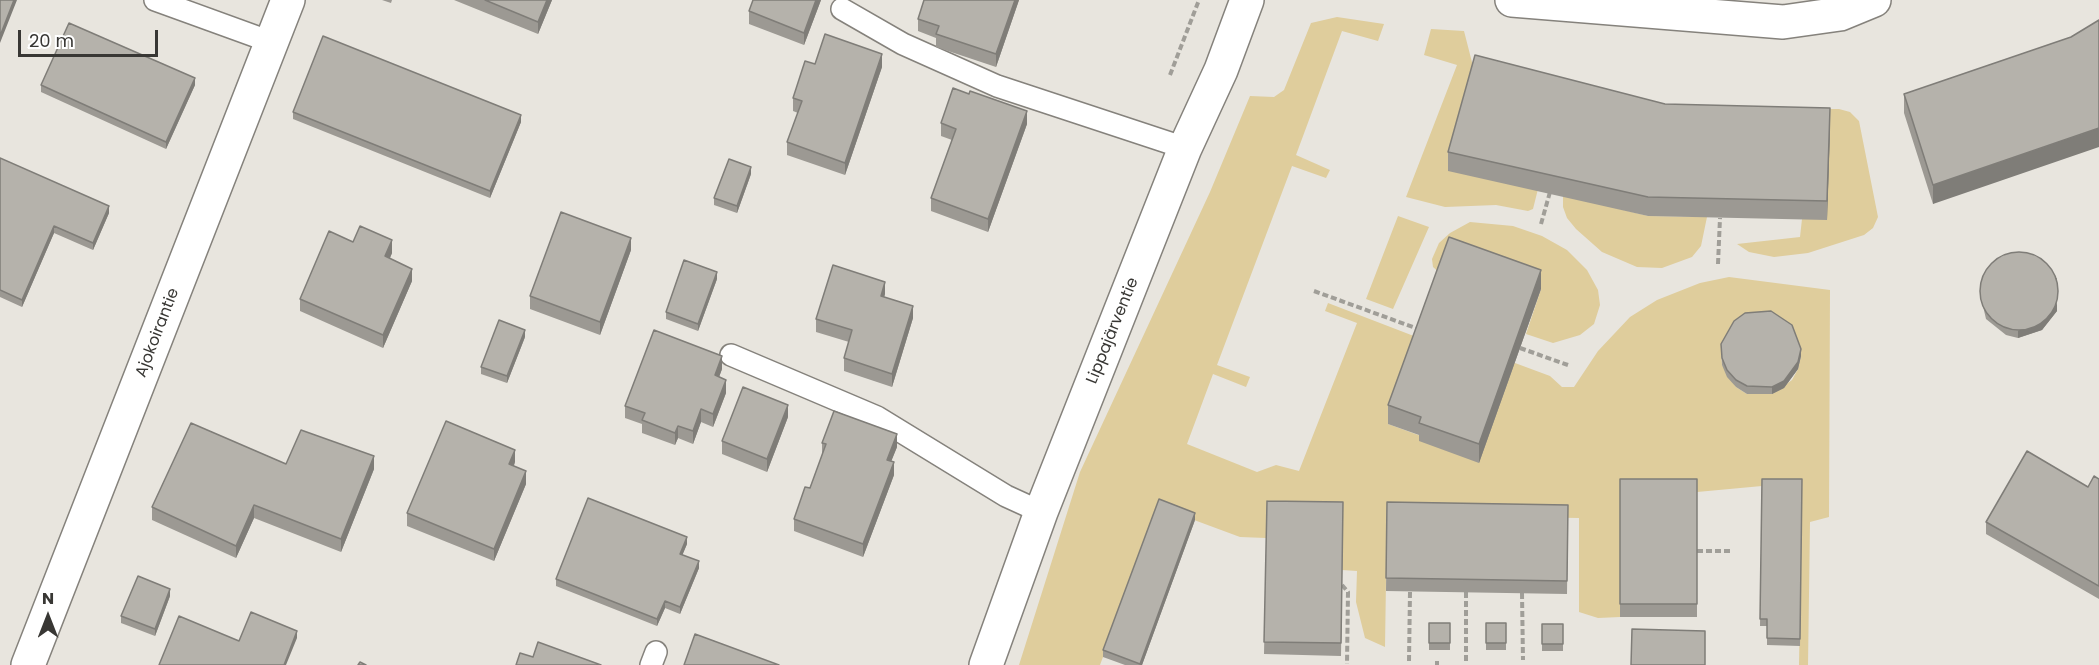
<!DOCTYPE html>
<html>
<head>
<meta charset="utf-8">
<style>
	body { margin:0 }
	#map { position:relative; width:2099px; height:665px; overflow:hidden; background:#e8e5de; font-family:Poppins,sans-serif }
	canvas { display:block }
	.north { position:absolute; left:18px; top:587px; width:60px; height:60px; -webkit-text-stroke:4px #fff; paint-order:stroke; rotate:0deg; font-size:16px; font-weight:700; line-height:24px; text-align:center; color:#383734 }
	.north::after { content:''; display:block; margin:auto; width:21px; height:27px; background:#383734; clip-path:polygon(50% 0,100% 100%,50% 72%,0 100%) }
	.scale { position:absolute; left:18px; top:30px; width:140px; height:27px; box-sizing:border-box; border:3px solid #383734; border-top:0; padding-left:8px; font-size:18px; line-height:21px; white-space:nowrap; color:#383734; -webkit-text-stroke:4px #fff; paint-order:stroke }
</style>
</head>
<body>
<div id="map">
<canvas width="2099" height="665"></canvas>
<div class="north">N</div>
<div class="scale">20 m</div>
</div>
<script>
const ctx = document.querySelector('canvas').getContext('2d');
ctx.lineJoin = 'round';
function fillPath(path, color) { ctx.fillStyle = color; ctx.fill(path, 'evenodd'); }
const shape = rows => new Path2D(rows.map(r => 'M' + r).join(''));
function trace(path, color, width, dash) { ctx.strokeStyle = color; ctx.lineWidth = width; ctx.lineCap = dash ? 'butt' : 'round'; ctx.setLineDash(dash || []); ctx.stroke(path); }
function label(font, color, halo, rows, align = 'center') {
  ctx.font = font + ' Poppins,sans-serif'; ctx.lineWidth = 6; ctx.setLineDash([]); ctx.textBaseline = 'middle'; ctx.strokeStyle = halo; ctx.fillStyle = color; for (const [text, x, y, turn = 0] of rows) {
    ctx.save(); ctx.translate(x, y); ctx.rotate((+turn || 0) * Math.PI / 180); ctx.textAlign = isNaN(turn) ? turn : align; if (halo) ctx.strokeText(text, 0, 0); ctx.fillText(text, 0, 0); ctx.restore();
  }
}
const green = shape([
	[1337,17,1384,24,1378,41,1342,31,1296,155,1330,170,1326,178,1292,166,1217,365,1250,377,1246,387,1213,374,1187,444,1257,472,1276,465,1299,471,1357,323,1325,311,1328,303,1419,338,1388,424,1421,436,1515,363,1550,376,1562,387,1574,387,1598,351,1630,317,1657,300,1700,283,1729,277,1830,290,1829,517,1810,522,1808,665,1799,665,1802,486,1762,486,1697,492,1620,492,1620,617,1598,618,1579,612,1579,518,1387,515,1385,647,1365,638,1356,602,1357,571,1342,570,1266,538,1240,537,1159,507,1100,665,1019,665,1080,472,1210,192,1250,96,1274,97,1284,90,1311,23],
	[1798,343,1801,356,1798,369,1792,380,1772,394,1747,394,1736,387,1722,365,1721,351],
	[1431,29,1464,31,1475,74,1538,189,1533,209,1528,211,1496,205,1445,207,1406,197,1457,65,1424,55],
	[1784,109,1839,109,1850,112,1859,121,1878,217,1873,228,1864,235,1808,253,1774,257,1749,252,1737,244,1800,237,1802,219],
	[1563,195,1648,216,1707,217,1701,246,1692,257,1662,268,1637,267,1602,252,1576,229,1567,218,1563,207],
	[1398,216,1429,227,1393,309,1366,299],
	[1470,222,1513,226,1542,236,1567,250,1587,270,1598,290,1600,305,1594,324,1580,335,1553,343,1526,334,1541,289,1442,275,1433,267,1432,259,1439,243,1450,233]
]);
const path = shape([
	[1170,75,1199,0],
	[1541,224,1550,192],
	[1718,264,1720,218],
	[1314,291,1421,330],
	[1520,348,1568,365],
	[1697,551,1733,551],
	[1342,585,1348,592,1347,664],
	[1522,593,1523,660],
	[1409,661,1410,592],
	[1437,661,1437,665],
	[1466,661,1466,592]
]);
const service = shape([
	[155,0,271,42],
	[842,9,903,44,997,86,1185,148],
	[731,355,877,417,1006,496,1041,512],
	[651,665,656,652]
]);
const minor = shape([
	[1512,0,1783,22,1840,14,1874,0],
	[28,665,288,0]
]);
const secondary = shape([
	[986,665,1041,512,1185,148,1221,70,1247,0]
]);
const wall = shape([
	[382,0,392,0,391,3],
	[454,0,552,0,538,34],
	[753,0,821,0,804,45,749,24,749,11],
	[924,0,1019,0,996,67,936,47,936,38,918,31,918,19],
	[2071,37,1933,204,1904,113,1904,94],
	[815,64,882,67,845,175,787,155,787,142,798,113,793,111,793,98],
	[41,85,195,85,166,149,41,92],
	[1665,104,1830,127,1827,220,1648,216,1448,171,1448,152],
	[293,112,521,122,490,198,293,119],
	[941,123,1027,124,988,232,931,211,931,198,952,140,941,136],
	[0,158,109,213,93,250,54,233,22,307,0,297],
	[751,174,737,213,714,205,714,198],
	[353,242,392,253,390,258,412,281,383,348,300,311,300,299],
	[631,250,600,335,530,309,530,296],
	[2057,278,2057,311,2042,330,2018,338,2006,335,1986,319,1980,293,1980,286],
	[717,279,698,331,666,319,666,312],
	[1541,289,1479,463,1419,441,1419,435,1388,424,1388,405],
	[885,294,884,297,913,318,892,387,844,371,844,358,849,342,816,332,816,319],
	[525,337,507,383,481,374,481,367],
	[1721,344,1801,356,1798,369,1784,388,1772,394,1747,394,1736,387,1727,377,1722,365],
	[722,369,719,377,726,393,713,427,701,422,693,444,678,438,675,445,642,433,642,424,625,418,625,406],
	[788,417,767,472,722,454,722,441],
	[822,443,897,447,891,461,894,475,863,557,794,531,794,519,810,488,822,455],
	[515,462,514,466,526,484,494,561,407,526,407,513],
	[286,464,374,469,341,552,254,518,236,558,152,520,152,507],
	[1620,479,1697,479,1697,617,1620,617],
	[1762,479,1802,479,1800,646,1767,645,1767,626,1760,626],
	[2099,479,2099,599,1986,534,1986,522,2088,487],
	[1267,501,1343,502,1341,656,1264,654],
	[1387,502,1568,505,1567,594,1386,591],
	[1195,520,1142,665,1125,665,1103,657,1103,650],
	[687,544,682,555,699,568,680,614,665,608,657,626,556,586,556,579],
	[170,596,155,636,121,623,121,616],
	[1429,623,1450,623,1450,650,1429,650],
	[1486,623,1506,623,1506,650,1486,650],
	[1542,624,1563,624,1563,651,1542,651]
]);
const shadedWall = shape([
	[14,0,17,0,0,43,0,36],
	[547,0,552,0,538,34,538,22],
	[816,0,821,0,804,45,804,33],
	[1015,0,1019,0,996,67,996,54],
	[882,54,882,67,845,175,845,163],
	[195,78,195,85,166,149,166,142],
	[1830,108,1830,127,1827,220,1827,201],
	[1027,111,1027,124,988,232,988,219],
	[521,115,521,122,490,198,490,191],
	[2099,128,2099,147,1933,204,1933,185],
	[751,167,751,174,737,213,737,206],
	[109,206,109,213,93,250,93,243],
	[54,226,54,233,22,307,22,300],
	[631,238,631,250,600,335,600,322],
	[392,240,392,253,385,269,385,256],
	[412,269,412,281,383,348,383,335],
	[1541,270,1541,289,1479,463,1479,444],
	[717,272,717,279,698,331,698,324],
	[885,282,885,294,881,308,881,296],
	[2057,304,2057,311,2042,330,2018,338,2018,331],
	[913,306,913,318,892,387,892,374],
	[525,330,525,337,507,383,507,376],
	[1801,349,1801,356,1798,369,1784,388,1772,394,1772,387],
	[722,356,722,369,715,388,715,375],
	[726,380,726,393,713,427,713,414],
	[788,405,788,417,767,472,767,459],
	[701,409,701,422,693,444,693,431],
	[678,426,678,438,675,445,675,433],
	[897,434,897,447,887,472,887,460],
	[515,450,515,462,509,476,509,464],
	[374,456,374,469,341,552,341,539],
	[894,462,894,475,863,557,863,544],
	[526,471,526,484,494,561,494,549],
	[254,505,254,518,236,558,236,546],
	[1195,513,1195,520,1142,665,1140,665],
	[687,537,687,544,680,561,680,554],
	[699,561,699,568,680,614,680,607],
	[170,589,170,596,155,636,155,629],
	[665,601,665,608,657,626,657,619],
	[297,631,297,638,286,665,284,665]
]);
const building = shape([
	[0,0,14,0,0,36,0,0],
	[485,0,547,0,538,22,485,0],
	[753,0,816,0,804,33,749,11,753,0],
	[924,0,1015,0,996,54,936,34,939,26,918,19,924,0],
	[2099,20,2099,128,1933,185,1904,94,2071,37,2099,20],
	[69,23,195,78,166,142,41,85,69,23],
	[825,34,882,54,845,163,787,142,802,101,793,98,805,61,815,64,825,34],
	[323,36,521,115,490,191,293,112,323,36],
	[1475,55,1665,104,1830,108,1827,201,1648,197,1448,152,1475,55],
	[953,88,969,94,970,91,1027,111,988,219,931,198,956,129,941,123,953,88],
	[0,158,109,206,93,243,54,226,22,300,0,290,0,158],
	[729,159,751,167,737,206,714,198,729,159],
	[561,212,631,238,600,322,530,296,561,212],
	[360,226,392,240,385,256,412,269,383,335,300,299,329,231,353,242,360,226],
	[1449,237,1541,270,1479,444,1419,423,1421,417,1388,405,1449,237],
	'1980 291a39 39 0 1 1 78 0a39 39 0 1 1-78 0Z',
	[684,260,717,272,698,324,666,312,684,260],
	[833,265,885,282,881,296,913,306,892,374,844,358,852,330,816,319,833,265],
	[1771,311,1792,325,1801,349,1798,362,1784,381,1772,387,1747,386,1736,380,1727,370,1722,358,1721,344,1734,321,1745,313,1771,311],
	[499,320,525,330,507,376,481,367,499,320],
	[654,330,722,356,715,375,726,380,713,414,701,409,693,431,678,426,675,433,642,420,645,413,625,406,654,330],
	[743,387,788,405,767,459,722,441,743,387],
	[834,411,897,434,887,460,894,462,863,544,794,519,805,487,810,488,826,444,822,443,834,411],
	[446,421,515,450,509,464,526,471,494,549,407,513,446,421],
	[191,423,286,464,301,430,374,456,341,539,254,505,236,546,152,507,191,423],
	[2027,451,2088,487,2094,476,2099,479,2099,586,1986,522,2027,451],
	[1620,479,1697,479,1697,604,1620,604,1620,479],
	[1762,479,1802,479,1800,639,1767,638,1767,619,1760,619,1762,479],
	[588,498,687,537,680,554,699,561,680,607,665,601,657,619,556,579,588,498],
	[1159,499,1195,513,1140,664,1103,650,1159,499],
	[1267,501,1343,502,1341,643,1264,642,1267,501],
	[1387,502,1568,505,1567,581,1386,578,1387,502],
	[138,576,170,589,155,629,121,616,138,576],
	[251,612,297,631,284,665,159,665,179,616,239,641,251,612],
	[1429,623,1450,623,1450,643,1429,643,1429,623],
	[1486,623,1506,623,1506,643,1486,643,1486,623],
	[1542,624,1563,624,1563,644,1542,644,1542,624],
	[1632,629,1705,631,1705,665,1631,665,1632,629],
	[695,634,779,665,684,665,695,634],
	[538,642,601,665,516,665,520,653,533,657,538,642],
	[360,662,366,665,358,665,360,662]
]);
const streetNames = [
	["Lippajärventie",1113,331,-68],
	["Ajokoirantie",158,333,-69]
];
fillPath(green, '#dfcd9c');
trace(service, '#85827c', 24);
trace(minor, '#85827c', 36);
trace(secondary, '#85827c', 36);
trace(path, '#a09e98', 4, [6, 3]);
trace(service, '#fff', 21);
trace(minor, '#fff', 33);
trace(secondary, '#fff', 33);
fillPath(wall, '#9c9993');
fillPath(shadedWall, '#7f7d78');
fillPath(building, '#b5b2ab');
trace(building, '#7f7d78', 1.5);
label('16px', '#383734', '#fff', streetNames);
</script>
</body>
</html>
